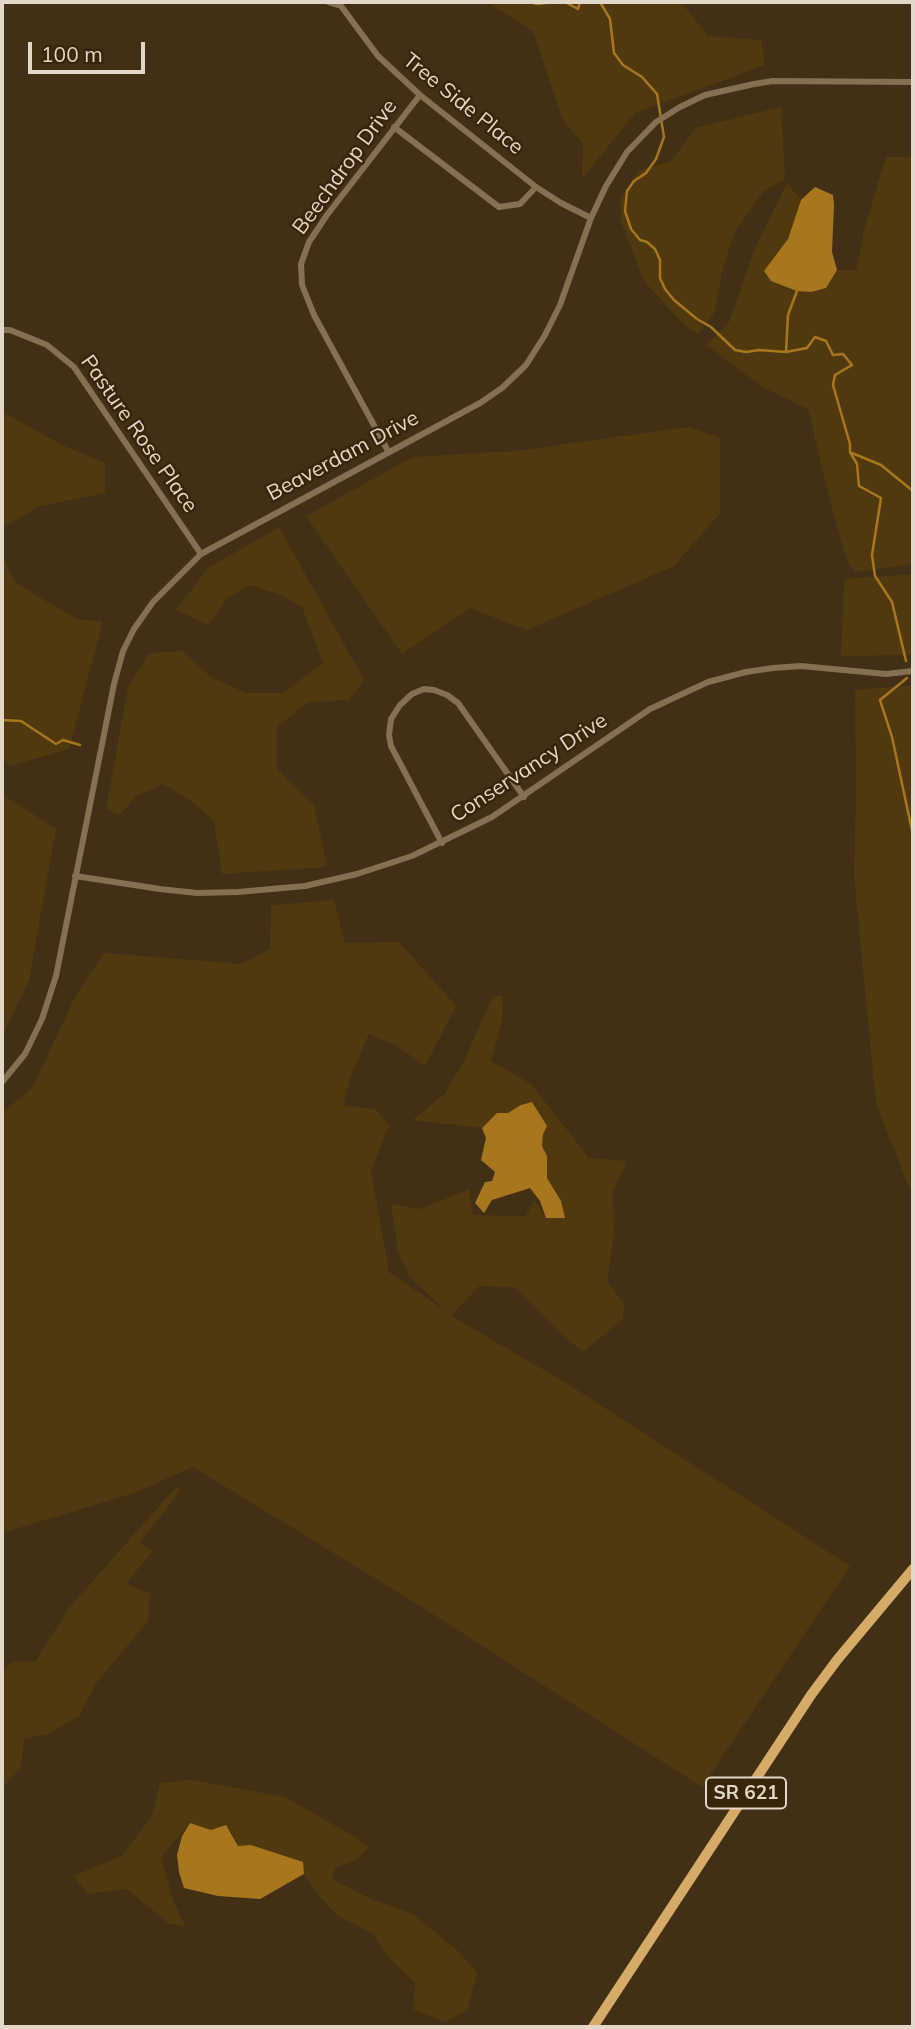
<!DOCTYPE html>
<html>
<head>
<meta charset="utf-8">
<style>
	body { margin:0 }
	#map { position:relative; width:915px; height:2029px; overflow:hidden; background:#413015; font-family:Mulish,sans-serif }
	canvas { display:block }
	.frame { position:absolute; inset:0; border:4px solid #e2d7c8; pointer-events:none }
	.scale { position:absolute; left:28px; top:42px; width:117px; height:32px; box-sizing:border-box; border:4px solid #e2d7c8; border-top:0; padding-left:9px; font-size:21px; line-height:24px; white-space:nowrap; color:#e2d7c8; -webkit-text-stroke:5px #37260a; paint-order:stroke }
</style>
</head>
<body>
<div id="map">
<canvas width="915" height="2029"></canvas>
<div class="frame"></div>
<div class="scale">100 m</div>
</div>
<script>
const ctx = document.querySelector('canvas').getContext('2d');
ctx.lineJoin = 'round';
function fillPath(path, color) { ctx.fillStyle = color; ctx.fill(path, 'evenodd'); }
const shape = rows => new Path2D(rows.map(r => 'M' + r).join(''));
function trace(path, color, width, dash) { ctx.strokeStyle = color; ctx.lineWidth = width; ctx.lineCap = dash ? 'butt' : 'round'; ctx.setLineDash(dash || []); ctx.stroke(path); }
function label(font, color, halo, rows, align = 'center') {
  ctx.font = font + ' Mulish,sans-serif'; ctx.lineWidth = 5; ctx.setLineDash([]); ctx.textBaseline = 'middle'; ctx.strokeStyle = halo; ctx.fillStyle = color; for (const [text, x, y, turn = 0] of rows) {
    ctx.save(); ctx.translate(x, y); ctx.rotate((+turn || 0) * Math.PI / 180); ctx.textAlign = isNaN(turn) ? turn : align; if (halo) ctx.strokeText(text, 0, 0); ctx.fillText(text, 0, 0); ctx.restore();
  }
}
const green = shape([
	[491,2,681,2,708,36,761,40,765,65,635,113,582,179,583,144,563,120,533,31,493,6],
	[781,107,785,179,763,192,735,231,723,268,714,313,698,334,683,324,644,281,621,221,621,198,638,171,671,161,696,128],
	[886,157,913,157,913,564,855,572,847,561,830,502,808,409,764,388,706,345,729,322,755,248,787,183,801,200,788,239,764,271,797,291,811,292,826,288,837,270,856,270,865,226],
	[2,411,62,445,105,463,105,493,37,507,2,529],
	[689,427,720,438,720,513,674,566,527,630,470,608,402,654,306,516,413,457,515,451],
	[279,527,364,680,349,700,308,702,277,727,277,769,314,805,327,867,222,874,214,821,190,800,163,784,135,797,120,815,106,809,128,687,149,653,182,651,212,678,247,693,283,693,323,663,302,607,279,594,250,585,227,598,209,625,176,610,208,568],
	[2,554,16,583,78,620,103,621,69,749,10,766,2,758],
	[913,574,913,655,841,656,844,579],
	[913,685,913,1197,876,1104,854,876,856,794,855,690],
	[2,794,56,829,29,980,2,1036],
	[334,900,345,943,399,942,456,1006,425,1066,396,1045,369,1034,351,1075,343,1106,375,1109,389,1125,371,1170,389,1272,446,1311,409,1276,398,1252,391,1204,421,1209,469,1189,473,1215,526,1216,534,1200,546,1218,561,1201,547,1178,547,1156,542,1146,543,1119,532,1102,487,1122,482,1128,413,1120,445,1093,465,1059,493,996,503,996,502,1021,491,1061,531,1084,589,1158,627,1161,613,1191,614,1234,607,1282,625,1305,622,1320,583,1352,559,1332,514,1287,479,1286,451,1316,563,1381,850,1566,702,1787,417,1604,193,1467,134,1493,2,1533,2,1113,32,1088,76,995,104,953,241,964,270,949,271,905],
	[176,1487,181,1490,140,1543,153,1551,126,1583,150,1594,148,1621,97,1682,79,1716,48,1734,24,1739,21,1768,2,1788,2,1672,13,1661,35,1662,69,1608],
	[192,1780,285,1797,355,1837,369,1848,354,1861,336,1867,332,1879,371,1899,413,1914,459,1952,477,1973,467,2010,446,2022,413,2009,415,1983,388,1957,373,1934,337,1915,320,1897,304,1874,302,1862,251,1845,238,1846,231,1831,211,1830,190,1823,161,1857,173,1901,185,1926,168,1923,127,1889,88,1894,73,1876,122,1856,152,1816,160,1783]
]);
const water = shape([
	[815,187,833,195,834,205,832,252,837,270,826,288,811,292,797,291,771,281,764,271,788,239,801,200],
	[532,1102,547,1126,543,1134,542,1146,547,1156,547,1178,561,1201,565,1218,546,1218,540,1201,530,1188,492,1200,484,1213,475,1203,485,1182,492,1181,495,1172,481,1160,486,1138,482,1128,497,1113,508,1113,521,1105],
	[190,1823,211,1830,226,1825,238,1846,251,1845,303,1862,304,1874,260,1899,218,1896,184,1888,179,1872,177,1855,182,1836]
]);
const stream = shape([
	[528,2,538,4,554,2],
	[565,2,578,9,580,2],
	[600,2,610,19,614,53,623,65,642,77,657,94,664,137,656,159,646,173,634,181,627,191,625,211,631,229,640,240,647,242,655,249,660,260,660,278,665,289,674,300,697,319,711,327,735,350,746,352,759,350,786,352,807,348,815,337,826,341,833,355,843,354,852,365,835,375,833,385,850,444,850,452,857,464,859,486,881,498,872,555,875,576,892,602,906,661],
	[786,352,788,315,797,291],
	[852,453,881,465,913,491],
	[907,678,880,700,892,737,913,835],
	[2,720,21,721,56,744,63,740,80,745]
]);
const minor = shape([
	[328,2,341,6,378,56,420,95,536,187,561,203,591,218],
	[394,127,499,207,520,204,536,187],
	[2,330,10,330,47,345,74,367,201,554],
	[388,451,314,315,302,285,301,264,309,242,327,215,420,95],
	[442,843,391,746,389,735,391,719,400,705,412,694,424,689,434,690,447,695,458,703,524,797],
	[75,876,160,889,197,893,238,892,305,886,357,874,412,856,492,817,650,709,708,682,746,672,773,668,801,666,886,674,913,671],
	[2,1082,25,1054,42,1019,56,976,114,684,123,651,134,629,153,602,201,554,480,403,502,388,526,365,545,335,560,305,591,218,606,186,627,152,656,122,680,107,705,95,754,84,773,81,913,82]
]);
const primary = shape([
	[593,2027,811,1695,837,1660,913,1569]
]);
const shields = [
	[746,1793,80]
];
const shieldNames = [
	["SR 621",746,1793]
];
const streetNames = [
	["Tree Side Place",463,104,39],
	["Beechdrop Drive",345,167,-54],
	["Pasture Rose Place",139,434,55],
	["Beaverdam Drive",343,456,-28],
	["Conservancy Drive",529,768,-33]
];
fillPath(green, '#51390f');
fillPath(water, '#a8771d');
trace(stream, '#a8771d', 2.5);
trace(minor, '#857051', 6);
trace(primary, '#d6ab68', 10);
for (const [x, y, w] of shields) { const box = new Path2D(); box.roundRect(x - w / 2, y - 15.5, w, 31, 5); ctx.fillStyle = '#37260a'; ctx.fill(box); trace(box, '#e2d7c8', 2); }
label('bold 19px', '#e2d7c8', null, shieldNames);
label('21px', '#e2d7c8', '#37260a', streetNames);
</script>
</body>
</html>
